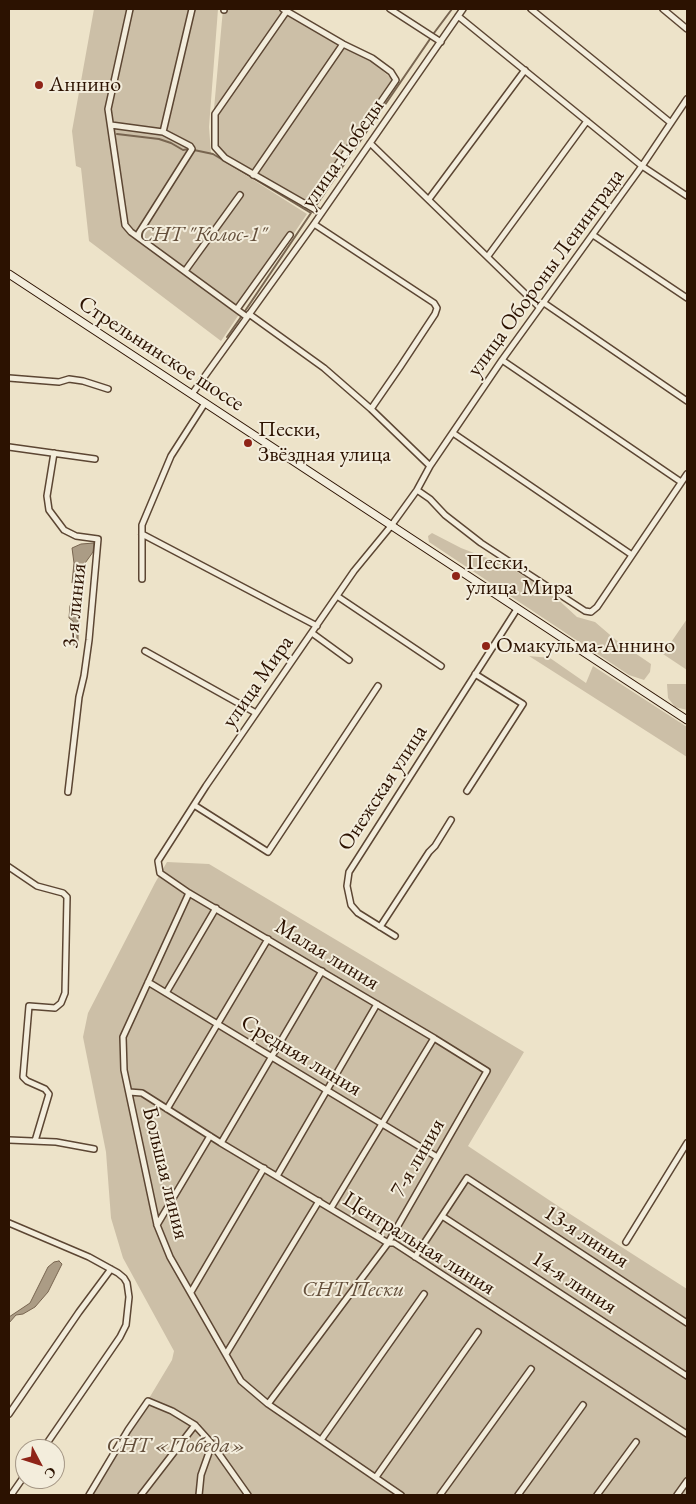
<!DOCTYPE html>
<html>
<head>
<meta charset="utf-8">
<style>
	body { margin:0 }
	#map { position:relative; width:696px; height:1504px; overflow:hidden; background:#ede3c9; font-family:"EB Garamond",serif }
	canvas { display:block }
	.frame { position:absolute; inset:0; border:10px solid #2c1201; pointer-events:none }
	.north { position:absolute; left:15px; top:1439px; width:50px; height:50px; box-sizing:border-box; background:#f3eddc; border:1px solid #a39584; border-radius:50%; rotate:130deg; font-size:14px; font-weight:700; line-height:20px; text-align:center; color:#2c1201 }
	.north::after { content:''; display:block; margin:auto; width:18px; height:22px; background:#8f2418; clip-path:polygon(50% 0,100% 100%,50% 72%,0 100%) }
</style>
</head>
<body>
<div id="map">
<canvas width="696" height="1504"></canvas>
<div class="frame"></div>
<div class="north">С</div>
</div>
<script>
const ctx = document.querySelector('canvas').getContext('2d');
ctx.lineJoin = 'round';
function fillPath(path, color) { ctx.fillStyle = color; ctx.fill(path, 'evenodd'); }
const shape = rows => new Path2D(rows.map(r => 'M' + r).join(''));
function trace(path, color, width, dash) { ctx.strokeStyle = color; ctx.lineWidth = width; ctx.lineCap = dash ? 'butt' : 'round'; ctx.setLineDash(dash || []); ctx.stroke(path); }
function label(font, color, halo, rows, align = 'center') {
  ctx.font = font + ' "EB Garamond",serif'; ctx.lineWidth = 4; ctx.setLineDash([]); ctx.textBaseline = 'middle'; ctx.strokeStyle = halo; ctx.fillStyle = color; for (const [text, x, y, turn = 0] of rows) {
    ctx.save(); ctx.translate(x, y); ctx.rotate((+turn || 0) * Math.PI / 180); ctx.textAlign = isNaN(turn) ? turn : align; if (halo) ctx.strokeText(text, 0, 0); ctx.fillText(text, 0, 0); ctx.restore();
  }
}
const green = shape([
	[94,9,218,9,209,127,211,153,307,214,221,341,89,241,81,168,76,166,72,131],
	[223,9,280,9,337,44,371,61,392,79,307,202,228,156,220,151,216,144,218,115,214,109],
	[432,533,461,548,508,566,552,594,577,617,595,622,616,640,651,664,650,672,644,680,629,675,429,542,428,536],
	[687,619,687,670,663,654],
	[529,656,550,658,586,683,593,666,687,727,687,757],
	[667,684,687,684,687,710,675,707,668,698],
	[167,862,209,864,524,1052,468,1146,567,1212,687,1289,687,1495,89,1495,148,1400,172,1360,174,1351,123,1258,111,1218,106,1152,83,1037,88,1013,155,883]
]);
const water = shape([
	[94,543,93,552,83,566,79,577,72,583,74,563,72,548,81,544,94,543],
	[82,596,78,619,78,648,74,646,74,626,73,621,69,618,70,606,73,598,82,596],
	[59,1261,62,1264,48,1292,35,1307,23,1314,16,1315,9,1323,9,1317,30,1303,48,1267,54,1262,59,1261]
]);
const stream = shape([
	[434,33,452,9],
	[117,134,159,139,171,143,183,150,189,149],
	[194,150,213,154,311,213,245,311],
	[315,207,430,39],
	[227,337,241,317]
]);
const street = shape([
	[130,9,108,109,125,225,131,232,247,317],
	[283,9,343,44,372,58,391,72,396,80,309,206],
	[390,9,441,42],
	[531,9,671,123],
	[663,9,687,29],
	[224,10,224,9],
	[286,12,215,114,215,147,225,158,321,213],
	[458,16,642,166,687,196],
	[111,125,163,132,190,146,192,149,137,236],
	[163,132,192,9],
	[370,143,539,307],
	[253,175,343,44],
	[429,199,525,70],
	[314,224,434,303,437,308,435,314,400,367,371,409],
	[593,235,687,298],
	[488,256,587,121],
	[185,271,240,195],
	[544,303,687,401],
	[237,309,290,235],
	[249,314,324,368,371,409,430,466],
	[502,360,681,482],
	[9,378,59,382,69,379,83,381,108,389],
	[192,394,314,224,463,9],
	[453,433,632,555],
	[9,447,95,459],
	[54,453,47,496,49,510,64,530,76,536,98,539,89,640,84,676,79,697,68,792],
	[417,490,430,499,445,515,481,543,585,611,591,612,597,607,687,474],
	[142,534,317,626],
	[142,579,142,525,171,456,205,403],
	[337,596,441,666],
	[312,633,349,660],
	[145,651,256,713],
	[467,791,523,704,475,674],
	[194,805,268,852,378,686],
	[9,867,37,886,63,893,67,897,65,993,61,1003,55,1008,29,1006,23,1077,27,1081,45,1089,49,1094,35,1141],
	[189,893,123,1037,124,1070,157,1225,170,1257,241,1381,268,1404,401,1495],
	[380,927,429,852,435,846,451,820],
	[395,936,358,913,351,905,347,886,349,872,517,609],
	[148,982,437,1157],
	[166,993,216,908],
	[129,1092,142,1093,221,1143,388,1243,394,1243,687,1434],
	[167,1109,268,939],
	[9,1140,56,1142,94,1149],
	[221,1143,322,971],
	[277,1176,377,1004],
	[331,1208,434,1038],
	[442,1216,687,1376],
	[9,1223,89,1257,118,1273,124,1278,127,1283,129,1297,126,1325,120,1337,43,1449],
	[157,1225,210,1136],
	[626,1242,687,1143],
	[415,1257,467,1178,687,1323],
	[191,1292,264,1168],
	[226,1354,319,1201],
	[268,1404,388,1243,487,1071,434,1038,189,893,160,873,158,861,206,786,354,571,391,526,417,490,430,466,502,360,642,166,687,99],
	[9,1414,79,1312,111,1269],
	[321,1440,424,1294],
	[376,1477,478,1332],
	[11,1495,25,1475],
	[89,1495,128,1430,148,1401,172,1411,195,1425,212,1444,248,1495],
	[141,1495,195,1425],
	[199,1495,201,1475,212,1444],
	[440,1495,531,1369],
	[518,1495,583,1405],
	[597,1495,636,1442],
	[677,1495,687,1481]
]);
const secondary = shape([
	[9,274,687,720]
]);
const markers = [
	[39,85,5,"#8f2418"],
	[248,443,5,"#8f2418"],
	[456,576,5,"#8f2418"],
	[486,646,5,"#8f2418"]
];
const poiNames = [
	["Аннино",49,85],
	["Пески,",258,430],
	["Звёздная улица",258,455],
	["Пески,",466,563],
	["улица Мира",466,588],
	["Омакульма-Аннино",496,646]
];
const streetNames = [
	["улица Победы",343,154,-55],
	["улица Обороны Ленинграда",546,273,-54],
	["Стрельнинское шоссе",161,354,33],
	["3-я линия",75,606,-84],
	["улица Мира",258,682,-55],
	["Онежская улица",383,788,-57],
	["Малая линия",327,955,31],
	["Средняя линия",301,1056,31],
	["7-я линия",418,1158,-60],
	["Большая линия",165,1173,76],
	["13-я линия",586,1237,33],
	["Центральная линия",419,1244,32],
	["14-я линия",574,1283,33]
];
const parkNames = [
	["СНТ \"Колос-1\"",203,235],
	["СНТ Пески",353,1290],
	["СНТ «Победа»",176,1446]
];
fillPath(green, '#ccbfa7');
fillPath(water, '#ab9c85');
trace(water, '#786550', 1);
trace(stream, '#786550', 2);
trace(street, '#5c4633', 8);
trace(secondary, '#2c1201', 9);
trace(street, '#f3eddc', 5);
trace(secondary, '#f3eddc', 7);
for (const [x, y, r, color] of markers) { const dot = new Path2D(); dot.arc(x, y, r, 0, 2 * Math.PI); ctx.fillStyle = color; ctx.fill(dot); trace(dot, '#f3eddc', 2); }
label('22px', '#2c1201', '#f3eddc', poiNames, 'left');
label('22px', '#2c1201', '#f3eddc', streetNames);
label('italic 22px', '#644f3b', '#f3eddc', parkNames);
</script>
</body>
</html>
